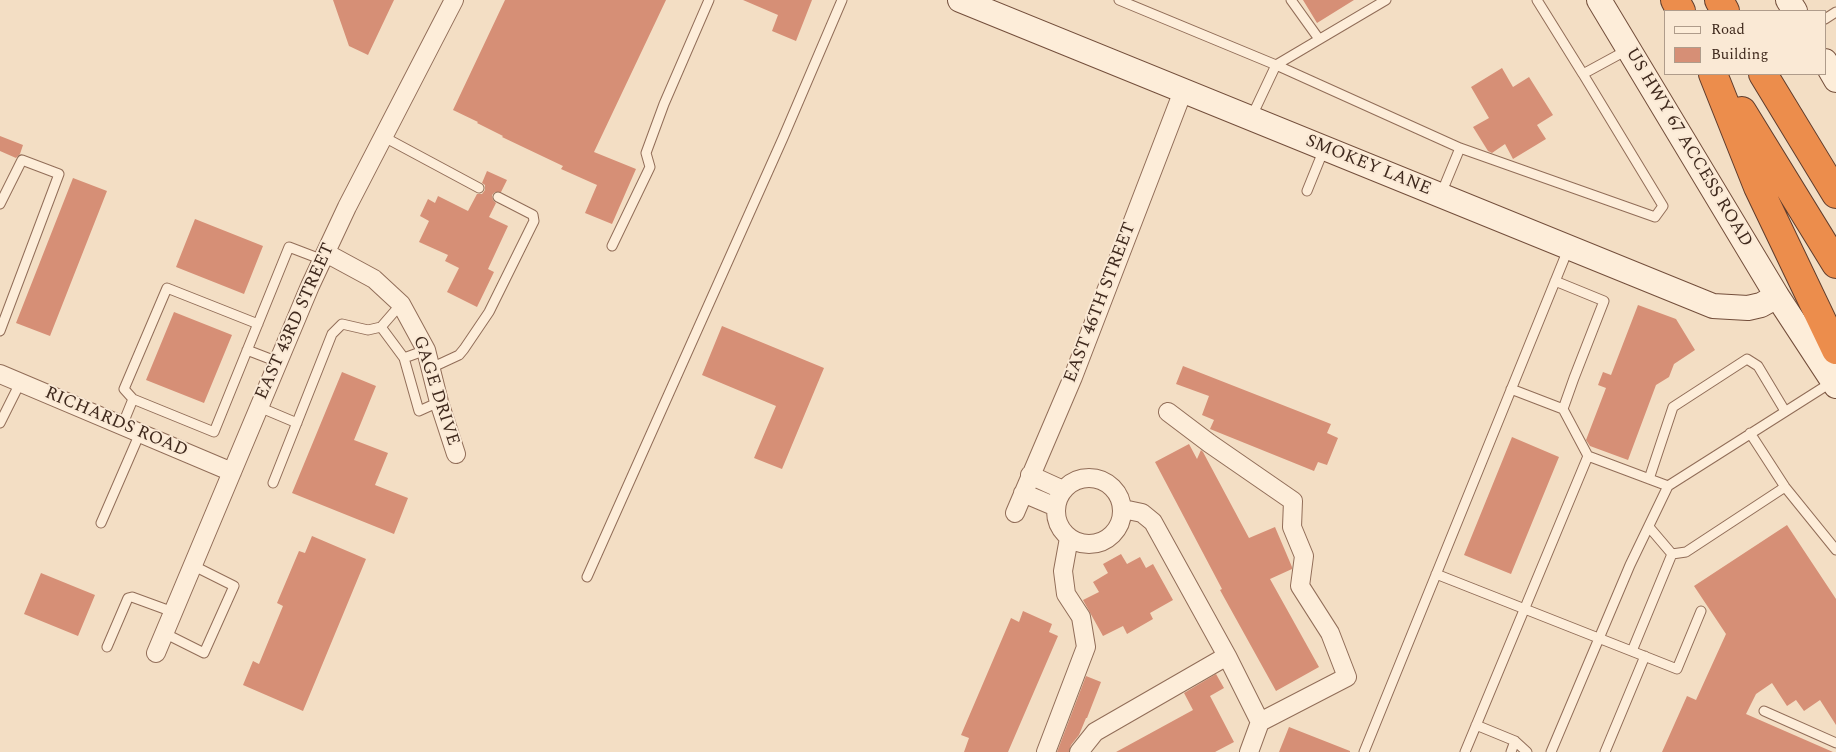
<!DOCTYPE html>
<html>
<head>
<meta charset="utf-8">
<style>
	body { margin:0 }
	#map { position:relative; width:1836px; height:752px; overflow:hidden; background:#f3dec4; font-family:Spectral,serif }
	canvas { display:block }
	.legend { position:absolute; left:1664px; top:10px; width:162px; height:65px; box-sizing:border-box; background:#fae9d5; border:1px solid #af9c8b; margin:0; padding:6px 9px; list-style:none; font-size:15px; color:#3f291d }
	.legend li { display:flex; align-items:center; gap:10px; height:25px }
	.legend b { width:25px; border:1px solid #af9c8b }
</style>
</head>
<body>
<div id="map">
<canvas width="1836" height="752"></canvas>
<ul class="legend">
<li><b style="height:6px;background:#fdedd9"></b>Road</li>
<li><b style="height:14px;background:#d68f76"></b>Building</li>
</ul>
</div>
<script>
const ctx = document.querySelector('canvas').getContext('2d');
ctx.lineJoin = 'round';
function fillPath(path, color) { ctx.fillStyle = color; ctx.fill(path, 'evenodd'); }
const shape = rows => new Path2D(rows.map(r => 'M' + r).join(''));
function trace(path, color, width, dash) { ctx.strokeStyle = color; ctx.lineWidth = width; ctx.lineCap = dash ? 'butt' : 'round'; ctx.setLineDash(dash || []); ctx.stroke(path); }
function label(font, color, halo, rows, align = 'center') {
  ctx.font = font + ' Spectral,serif'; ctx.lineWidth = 4; ctx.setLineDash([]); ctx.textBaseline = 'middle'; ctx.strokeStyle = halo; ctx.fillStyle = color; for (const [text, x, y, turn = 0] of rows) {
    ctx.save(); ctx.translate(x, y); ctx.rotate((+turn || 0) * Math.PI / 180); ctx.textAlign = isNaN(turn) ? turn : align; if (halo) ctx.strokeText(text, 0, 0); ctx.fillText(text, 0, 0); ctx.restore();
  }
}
const building = shape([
	[333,0,394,0,368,55,349,46],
	[505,0,666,0,594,152,636,169,612,224,585,213,597,185,561,169,563,166,502,137,503,136,477,123,478,122,453,110],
	[743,0,812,0,796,41,772,31,778,15],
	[1303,0,1354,0,1317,23],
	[1502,68,1513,87,1529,77,1553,115,1537,125,1546,139,1513,159,1505,144,1492,153,1488,151,1473,127,1489,118,1471,87],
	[0,136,23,145,20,154,16,158,0,151],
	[487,171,507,180,501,192,495,192,492,195,493,200,496,203,489,217,508,226,488,269,494,272,477,307,447,292,459,268,445,261,448,255,419,242,429,221,420,216,428,199,435,203,438,196,468,211,477,194,482,194,485,190,485,185,482,183],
	[73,178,107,191,50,336,16,323],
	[195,219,263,246,244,294,176,267],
	[1638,305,1676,319,1695,350,1674,364,1669,377,1656,385,1628,460,1590,446,1586,440,1606,388,1598,385,1603,372,1611,375],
	[174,312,232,335,204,403,146,380],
	[722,326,824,368,782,469,754,458,776,406,702,375],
	[1183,366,1331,424,1327,433,1338,438,1327,465,1318,462,1314,471,1210,429,1214,420,1202,415,1209,396,1176,384],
	[342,372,376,386,354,440,388,453,375,485,408,498,394,534,292,493],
	[1512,437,1559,457,1511,574,1464,555],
	[1189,444,1197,459,1201,450,1203,452,1249,538,1275,527,1292,567,1292,569,1270,579,1319,667,1276,691,1220,590,1222,589,1155,462],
	[1787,525,1836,599,1836,725,1820,700,1804,711,1796,700,1787,706,1772,683,1756,694,1746,714,1833,752,1662,752,1687,696,1696,700,1726,634,1694,586],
	[312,536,366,559,303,711,243,685,253,661,259,664,283,606,277,603,299,551,305,553],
	[1121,554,1127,564,1140,557,1146,568,1153,564,1173,600,1150,613,1153,619,1127,634,1123,626,1103,636,1083,600,1099,592,1093,582,1108,573,1103,564],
	[41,573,95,595,78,636,24,614],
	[1023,611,1052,624,1049,632,1058,636,1008,752,964,752,969,738,961,735,1011,618,1019,622],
	[1216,674,1224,688,1210,696,1234,742,1215,752,1116,752,1193,710,1184,693],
	[1086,676,1101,682,1087,718,1086,718,1079,735,1071,745,1069,752,1057,752],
	[1289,727,1350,751,1350,752,1279,752]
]);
const lane = shape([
	[1119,0,1276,65,1460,148,1655,217,1663,206,1583,74,1629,49],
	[1291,0,1319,39],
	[1537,0,1583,74],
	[1825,19,1836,12],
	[1251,118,1276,65,1386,0],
	[384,137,479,188],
	[1307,191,1324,149],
	[1441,194,1460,148],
	[0,204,22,160,59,174,0,331],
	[612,246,650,167,646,153,664,104,709,0],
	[1555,281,1604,301,1574,378,1563,409],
	[381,327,404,358,419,411,439,402],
	[247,350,278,362],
	[404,358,426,350],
	[431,368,459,355,464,349,489,312,534,221,533,215,498,197],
	[1511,389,1563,409,1588,456],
	[133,399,124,389,167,288,258,324],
	[259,407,297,423],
	[0,423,20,383],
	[122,426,133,399,214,432,289,247,323,260],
	[1750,433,1785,487,1836,550],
	[1649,479,1673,407,1747,359,1758,366,1785,411],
	[273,483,332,334,342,324,368,330,381,327,401,304],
	[101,523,140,433],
	[1649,527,1672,554],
	[1672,554,1686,552,1785,487],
	[1436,574,1677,669,1701,611],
	[587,577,783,138,842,0],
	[164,633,204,653,234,586,192,565],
	[107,647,128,598,132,597,173,612],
	[1632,651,1672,554],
	[1764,711,1836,743],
	[1476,725,1515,741,1527,752],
	[1364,752,1569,247],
	[1465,752,1588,456,1668,486],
	[1511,752,1515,741],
	[1551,752,1630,565,1668,486,1832,382],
	[1605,752,1645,656]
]);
const street = shape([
	[326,253,374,279,401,304,426,350,439,402,456,454],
	[0,374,232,472],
	[1030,475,1063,490],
	'1056 511a33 33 0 1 1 66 0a33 33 0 1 1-66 0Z',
	[1023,493,1056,507],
	[1123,509,1142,513,1153,522,1227,656,1260,722,1347,677,1330,633,1300,586,1304,556,1292,527,1293,501,1209,443,1168,412],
	[1015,513,1073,377,1183,91],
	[156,653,310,286,347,207,454,0],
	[1046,752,1086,647,1081,617,1066,594,1063,571,1069,538],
	[1079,752,1095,732,1227,656],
	[1249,752,1260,722]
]);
const secondary = shape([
	[960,0,1713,306,1748,308,1761,305,1777,296],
	[1599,0,1777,296,1836,386],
	[1788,0,1795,11],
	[1825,61,1836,80]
]);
const highway = shape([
	[1675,0,1681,11],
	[1719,0,1725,11],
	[1713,74,1758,187,1836,350],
	[1763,74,1836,194],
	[1742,111,1836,264]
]);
const streetNames = [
	["US HWY 67 ACCESS ROAD",1688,148,59],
	["SMOKEY LANE",1368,166,22],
	["EAST 46TH STREET",1101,303,-69],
	["EAST 43RD STREET",296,322,-66],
	["GAGE DRIVE",435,391,72],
	["RICHARDS ROAD",116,423,23]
];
fillPath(building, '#d68f76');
trace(lane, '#916d58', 11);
trace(street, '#916d58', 20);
trace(secondary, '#734e3b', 26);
trace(highway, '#5f3c2c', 30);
trace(lane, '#fdedd9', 9);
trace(street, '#fdedd9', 18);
trace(secondary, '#fdedd9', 24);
trace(highway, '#ec8d4c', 28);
label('18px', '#3f291d', '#fae9d5', streetNames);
</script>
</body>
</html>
